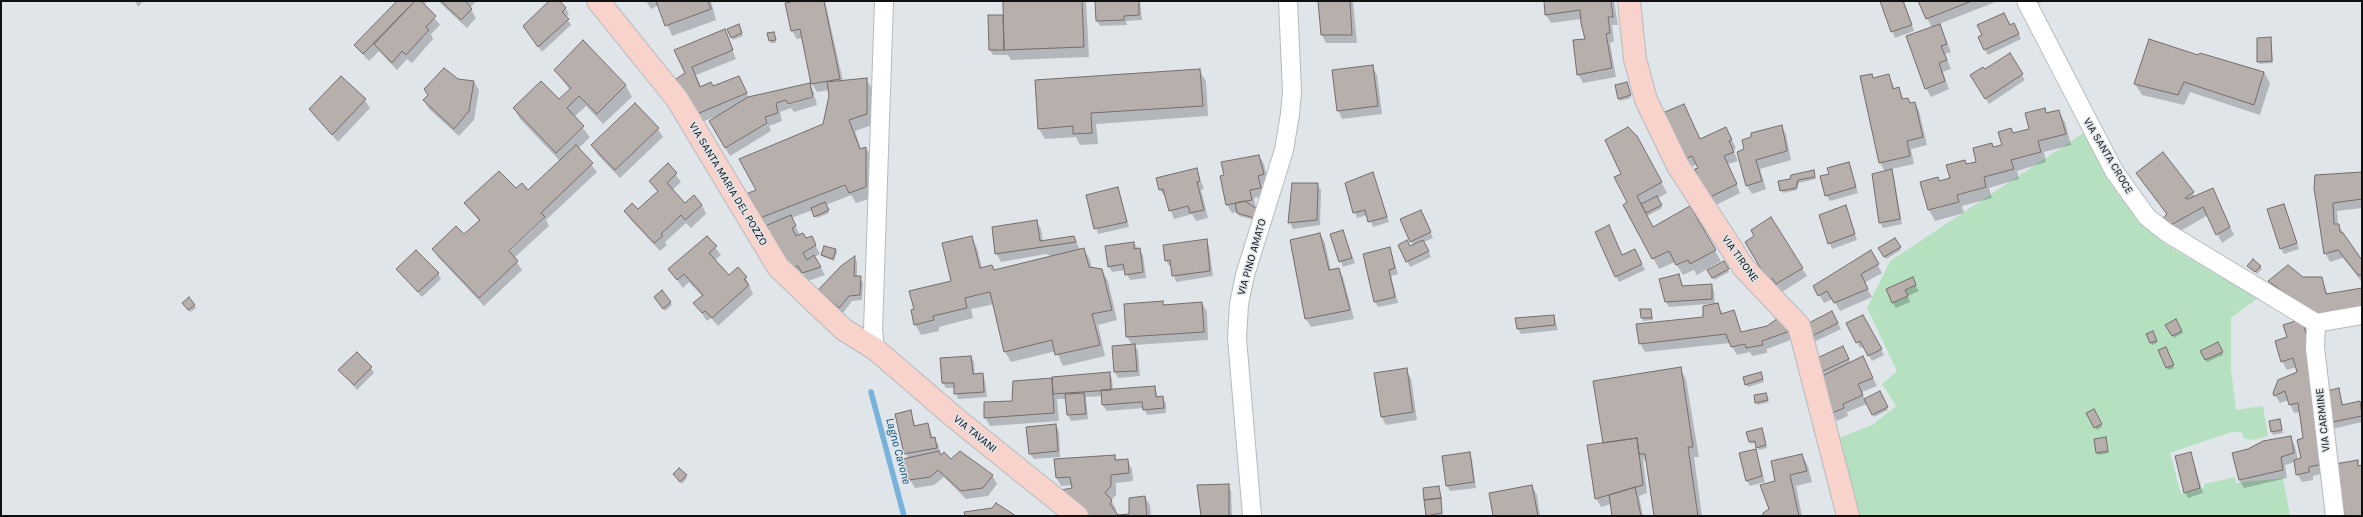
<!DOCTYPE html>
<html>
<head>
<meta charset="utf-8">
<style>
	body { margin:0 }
	#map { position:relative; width:2363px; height:517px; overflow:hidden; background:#e0e5ea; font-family:Karla,sans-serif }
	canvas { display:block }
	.frame { position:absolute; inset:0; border:2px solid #0e1012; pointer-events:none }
</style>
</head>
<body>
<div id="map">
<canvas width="2363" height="517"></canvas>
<div class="frame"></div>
</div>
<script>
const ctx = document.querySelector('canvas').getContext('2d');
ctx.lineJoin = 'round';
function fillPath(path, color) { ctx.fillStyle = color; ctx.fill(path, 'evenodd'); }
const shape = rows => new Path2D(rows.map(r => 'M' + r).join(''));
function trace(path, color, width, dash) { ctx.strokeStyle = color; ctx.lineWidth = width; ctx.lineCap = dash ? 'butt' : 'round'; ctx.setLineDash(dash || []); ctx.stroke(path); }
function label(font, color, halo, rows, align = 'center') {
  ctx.font = font + ' Karla,sans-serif'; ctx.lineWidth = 3; ctx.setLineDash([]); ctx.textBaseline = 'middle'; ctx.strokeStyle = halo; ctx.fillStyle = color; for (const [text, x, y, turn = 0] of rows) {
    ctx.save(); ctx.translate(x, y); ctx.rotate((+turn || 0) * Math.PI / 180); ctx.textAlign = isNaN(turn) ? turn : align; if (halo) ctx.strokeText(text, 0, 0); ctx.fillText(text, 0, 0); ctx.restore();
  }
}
const green = shape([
	[2085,132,2118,195,2165,244,2258,298,2231,318,2231,369,2236,410,2263,406,2268,436,2253,440,2244,438,2241,432,2231,432,2170,453,2181,494,2204,488,2204,484,2235,477,2236,483,2283,478,2290,516,1857,516,1839,438,1872,425,1896,406,1882,384,1897,371,1867,308,1890,261]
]);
const shadow = shape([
	[135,1,143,1,138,7],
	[399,1,428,1,424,5,440,25,431,34,433,39,412,63,407,59,397,70,379,51,369,61,355,46],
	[438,1,476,1,470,8,476,18,467,28],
	[550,1,558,1,566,9,569,14,566,17,571,25,542,52,527,31],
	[646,1,711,1,716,20,672,36,659,5,651,9],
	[801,1,825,1,843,81,866,79,873,90,872,125,855,131,861,149,866,148,872,159,872,198,856,203,851,195,826,205,829,213,817,218,813,210,791,218,800,235,806,239,811,237,820,254,814,257,825,275,808,281,803,273,796,278,748,195,758,191,824,125,830,96,829,90,817,92,812,84,803,38,797,39,792,31,786,4],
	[1004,1,1086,1,1089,57,1011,60,1008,55,993,55,990,50,1003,16,1004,19],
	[1096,1,1140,1,1142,20,1126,21,1127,25,1100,26,1097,21],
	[1319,1,1353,1,1357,43,1326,43,1322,35],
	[1545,1,1614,1,1618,25,1612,25,1614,41,1610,43,1616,77,1583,83,1578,74,1587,39,1581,19,1551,23,1546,15],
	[1881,1,1904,1,1914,31,1895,38],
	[1919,1,1998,1,1939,24,1951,52,1945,54,1951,69,1943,72,1949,89,1931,97,1926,88,1932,28],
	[2035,1,2043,1,2037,4],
	[2004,14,2010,26,2017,30,2021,39,1988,55,1985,50],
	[740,28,743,36,733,40,732,37],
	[724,30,736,59,696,75,701,87,713,87,739,77,749,98,810,84,815,95,787,103,787,105,815,97,817,105,794,112,791,108,780,112,782,121,769,126,771,131,730,156,710,122,719,115,702,122,677,80,687,74,676,50],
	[773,33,776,43,771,43,768,34],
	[2271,38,2273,63,2260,64,2258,61],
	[583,41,626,86,632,97,603,124,586,106,574,117,590,137,578,149,597,172,546,220,549,226,514,258,522,270,484,306,438,257,433,249,464,236,479,221,465,203,516,190,528,191,560,161,520,119,514,108,559,101,570,90,555,70],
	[545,216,545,218,506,255,504,254],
	[2010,55,2025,80,1989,104,1971,75,1985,70],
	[2199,57,2264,72,2270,83,2260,115,2190,92,2184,105,2142,95,2135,84],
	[1372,66,1377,75,1382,114,1342,119,1338,110],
	[1199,70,1206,81,1208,116,1096,124,1098,144,1080,145,1076,137,1045,139,1039,129],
	[1871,75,1874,79,1889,76,1895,89,1899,88,1904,100,1908,99,1911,104,1915,103,1919,111,1927,145,1911,149,1914,164,1891,169,1894,176,1902,224,1883,228,1880,222,1885,172,1880,162],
	[458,80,474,82,479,90,474,120,459,136,429,109,424,101],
	[1628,86,1631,98,1620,101,1619,99],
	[365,100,370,108,338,142,310,109],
	[635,105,658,129,663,137,620,178,597,154,592,145],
	[1684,105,1700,139,1726,128,1736,148,1733,150,1738,161,1728,164,1740,193,1712,207,1700,178,1697,164,1689,168,1684,160],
	[2044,109,2047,114,2058,111,2065,122,2071,145,2044,152,2046,162,2017,171,2019,179,1989,188,1992,198,1962,206,1964,213,1935,221,1929,210,1922,182,1940,182,1951,179,1967,165,1978,162,1993,148,2003,145,2013,134,2030,129],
	[1781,126,1786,134,1791,160,1760,169,1766,189,1752,194,1747,186,1738,152],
	[1643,148,1667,193,1658,198,1662,208,1647,216,1653,228,1690,208,1721,261,1697,275,1694,270,1683,275,1675,262,1659,269,1625,205,1628,203,1622,174],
	[1259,156,1264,164,1268,183,1262,184,1265,196,1254,198,1256,208,1254,209,1255,220,1239,216,1238,212,1232,213,1227,205,1225,176],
	[1848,163,1858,193,1830,201,1826,195],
	[668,164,681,182,672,190,685,204,702,205,706,214,691,228,686,223,665,242,667,245,660,251,630,219,625,211,638,211,658,192,650,181],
	[1196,169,1204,189,1201,190,1208,218,1196,221,1192,214,1174,219,1166,198,1160,190,1157,178],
	[1813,171,1816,179,1799,183,1797,190,1783,193,1779,182],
	[1373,173,1389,222,1373,227,1368,215,1357,218,1346,183],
	[2138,173,2193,193,2195,197,2212,189,2234,235,2222,243,2208,215,2177,233,2168,227,2167,215],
	[2362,173,2362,208,2337,211,2338,225,2362,261,2362,282,2343,258,2330,262,2325,253,2315,188],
	[1293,184,1317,184,1321,190,1320,225,1293,229,1290,223],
	[1118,188,1129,227,1098,234,1088,195],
	[2284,205,2299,249,2284,254,2281,248],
	[1846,207,1857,240,1832,249,1820,215],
	[1424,216,1433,238,1424,242,1431,257,1410,267,1407,261,1410,247,1413,245,1411,241],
	[1036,221,1041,229,1043,242,1074,237,1080,250,1084,249,1090,260,1092,269,1102,270,1108,281,1117,320,1098,325,1105,356,1063,366,1056,351,1011,362,1005,352,994,304,971,309,973,318,939,327,939,331,921,335,915,324,952,282,971,237,977,248,982,268,992,266,995,271,1053,257,1046,254,1001,262,996,253],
	[1609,226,1622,256,1635,250,1645,270,1619,282,1616,276],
	[1342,231,1355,263,1343,267,1331,235],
	[1320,234,1325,243,1331,271,1338,269,1343,277,1354,319,1311,327,1306,319,1291,240],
	[707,237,721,255,715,260,729,276,738,268,746,278,753,294,718,326,711,318,707,321,695,303,703,297,689,282,683,288,669,269],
	[1895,239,1901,250,1886,259,1879,248],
	[1206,240,1209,246,1213,276,1176,282,1171,266,1169,266,1166,260],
	[1134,243,1143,255,1146,278,1130,280,1125,270,1112,272,1109,266],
	[1390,248,1398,274,1391,276,1398,303,1378,307,1375,302],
	[836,250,837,253,834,261,823,257,822,255],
	[1751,251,1802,268,1807,276,1782,292,1778,286,1774,288],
	[1870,252,1882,273,1864,283,1872,297,1840,311,1833,299,1824,303,1814,286],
	[854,257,857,262,857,277,860,277,863,283,862,300,852,301,843,313,822,295,819,290],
	[1723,263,1729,272,1714,280,1709,270],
	[2248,266,2260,266,2262,269,2257,274],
	[397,270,438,273,441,279,422,297],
	[1679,275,1684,287,1711,285,1714,291,1715,304,1717,304,1723,314,1733,311,1742,333,1768,327,1778,319,1793,339,1767,349,1767,353,1752,356,1750,352,1737,355,1730,343,1645,352,1640,343,1704,318,1708,304,1669,307,1666,301],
	[2321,278,2328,295,2362,289,2327,324,2274,289,2269,281],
	[1912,279,1919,291,1908,296,1910,302,1896,308,1892,302],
	[655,298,670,302,672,305,665,311],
	[1162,302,1165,306,1202,303,1207,312,1208,340,1135,345,1138,351,1140,376,1118,378,1115,372,1113,347,1132,345,1127,337,1125,305],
	[194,305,196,308,190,312,185,306],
	[1641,310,1651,310,1653,320,1643,321],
	[1832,313,1841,329,1814,342,1811,337],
	[1554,316,1558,330,1521,334,1518,329],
	[2176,320,2183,333,2174,338,2166,325],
	[2301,320,2306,328,2317,379,2328,472,2313,476,2313,480,2302,482,2297,474,2295,462,2285,465,2287,478,2244,488,2239,480,2249,450,2290,437,2295,446,2298,460,2302,459,2304,439,2300,412,2294,413,2288,400,2280,403,2275,395,2298,373,2296,367,2287,370,2282,361,2288,338],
	[1866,322,1884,355,1872,361,1864,346,1860,348,1857,342],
	[2148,334,2154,334,2157,343,2152,345],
	[2218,343,2223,355,2207,362,2201,352],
	[2159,351,2167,351,2174,368,2168,370],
	[1846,353,1851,363,1863,358,1877,386,1862,392,1865,400,1879,393,1888,410,1874,417,1867,404,1847,412,1848,416,1837,421,1833,413,1820,372],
	[971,357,974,362,975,375,982,374,985,380,987,397,958,399,955,388,946,388,943,383],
	[371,368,374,373,357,390,340,370],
	[1680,368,1686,379,1699,457,1694,457,1702,516,1655,516,1648,465,1643,458,1647,493,1639,496,1643,516,1613,516,1611,504,1601,507,1596,498,1605,444],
	[1406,370,1411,378,1417,420,1386,425,1381,416],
	[1109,373,1112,379,1113,391,1155,387,1158,398,1162,398,1166,403,1166,413,1147,415,1144,408,1107,411,1103,405,1103,396,1086,397,1088,419,1071,421,1068,415,1066,399,1057,399,1059,421,990,426,985,417,1013,402,1014,382],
	[1761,373,1764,382,1748,387,1746,384],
	[2338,390,2344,406,2359,403,2362,407,2362,422,2332,429,2324,393],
	[1756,396,1767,396,1769,402,1757,405],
	[2093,410,2102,427,2097,430,2087,413],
	[910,411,916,427,928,424,933,438,938,444,941,456,992,475,997,484,988,496,966,499,944,477,934,485,915,488,910,480,908,459,896,414],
	[2270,422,2281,423,2283,433,2273,435],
	[1056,425,1059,431,1060,457,1034,459,1030,454],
	[1763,431,1767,448,1759,450,1756,443,1751,444,1750,442],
	[2105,438,2109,453,2098,455,2097,452],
	[1756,450,1765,482,1750,486,1747,481],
	[1469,453,1472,459,1476,488,1450,491,1447,486],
	[2191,453,2203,493,2188,498,2185,492],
	[1802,455,1808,466,1812,482,1796,486,1802,516,1764,516,1770,509,1776,482],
	[1115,456,1117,461,1127,460,1132,469,1133,481,1116,483,1116,495,1111,500,1116,509,1115,512,1117,516,1130,515,1145,497,1150,505,1151,516,1084,516,1073,485,1061,486,1057,478],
	[674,474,686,476,687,478,682,484],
	[1228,485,1231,491,1232,516,1202,516],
	[1532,486,1537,495,1540,516,1494,516],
	[1438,487,1443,516,1428,516,1427,515]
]);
const stream = shape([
	[871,392,904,516]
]);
const building = shape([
	[397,1,415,1,363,54,354,45,397,1],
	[415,1,421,1,436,16,426,27,429,30,406,55,402,51,392,63,374,44,415,1],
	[441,1,465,1,472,9,461,20,441,1],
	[549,1,560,1,566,8,562,12,569,19,538,47,523,26,549,1],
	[656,1,708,1,711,9,665,26,656,1],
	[796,1,824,1,840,79,811,84,800,29,791,31,785,3,796,1],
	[1003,1,1082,1,1084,47,1004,50,1003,1],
	[1095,1,1139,1,1139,15,1124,16,1124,20,1096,21,1095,1],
	[1318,1,1350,1,1352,35,1321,35,1318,1],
	[1544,1,1611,1,1613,17,1608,17,1610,33,1606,34,1612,68,1577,75,1573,40,1585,39,1581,23,1580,10,1545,15,1544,1],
	[1880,1,1903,1,1912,25,1891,32,1880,1],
	[1918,1,1972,1,1926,19,1918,1],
	[2004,13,2010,25,2014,23,2019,34,1984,50,1978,37,1982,35,1977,25,2004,13],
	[988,15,1003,15,1004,50,989,50,988,15],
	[739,24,742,33,731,38,727,29,739,24],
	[1940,24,1947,44,1941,46,1947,60,1939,63,1945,81,1925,89,1906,36,1940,24],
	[725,29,733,50,692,67,700,87,711,82,713,86,739,76,747,93,697,114,676,79,685,73,674,50,725,29],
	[774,32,776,40,769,41,767,33,774,32],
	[2271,37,2272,61,2257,62,2257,38,2271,37],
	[2149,39,2198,55,2200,53,2264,72,2254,105,2184,82,2178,95,2134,84,2149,39],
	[583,40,626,85,597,114,579,96,567,108,584,126,556,153,513,108,541,81,559,99,571,88,554,70,583,40],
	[2010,53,2023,74,1985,99,1970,75,1983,67,1985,69,2010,53],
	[1373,65,1378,106,1337,111,1332,70,1373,65],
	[444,68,458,79,474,81,469,111,454,129,423,100,428,95,424,89,444,68],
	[1200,69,1203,106,1091,113,1092,133,1073,134,1073,126,1038,129,1035,80,1200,69],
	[1872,74,1873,78,1889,74,1893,89,1899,87,1902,99,1908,98,1910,103,1915,102,1923,137,1907,141,1910,156,1879,163,1860,76,1872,74],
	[341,76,366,99,332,135,309,109,341,76],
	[867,78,867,114,849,120,860,149,866,147,866,187,849,193,845,185,760,218,746,194,756,190,739,159,823,124,829,96,827,82,867,78],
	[1627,82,1631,95,1618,99,1615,85,1627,82],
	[810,83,813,97,788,104,786,100,776,103,778,113,765,117,767,123,725,148,709,121,748,97,810,83],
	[635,103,659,128,615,170,591,145,635,103],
	[1684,104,1700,139,1726,127,1732,140,1729,141,1734,152,1724,156,1737,184,1706,199,1696,179,1698,177,1695,169,1698,168,1692,156,1683,160,1665,112,1684,104],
	[2045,108,2046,113,2059,110,2066,134,2038,141,2041,152,2011,160,2014,169,1984,177,1986,187,1957,195,1959,202,1928,210,1920,182,1938,177,1939,181,1950,178,1946,165,1965,160,1966,164,1976,162,1973,148,1992,143,1993,147,2002,145,1998,132,2011,128,2013,133,2029,129,2025,113,2045,108],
	[1782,125,1787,151,1756,160,1762,181,1746,186,1737,152,1744,149,1742,140,1751,137,1751,133,1782,125],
	[1628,127,1637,136,1662,182,1637,196,1653,227,1690,206,1716,250,1690,264,1688,260,1676,265,1669,251,1652,259,1623,205,1627,202,1614,177,1621,174,1605,140,1628,127],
	[576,145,593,163,541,213,545,217,509,251,518,261,479,298,432,249,456,226,464,234,480,220,464,203,499,171,516,188,522,183,528,190,576,145],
	[2163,152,2194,192,2185,198,2188,199,2213,188,2230,227,2216,235,2203,207,2171,225,2162,219,2167,214,2136,173,2163,152],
	[1259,155,1264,174,1258,176,1261,188,1250,190,1252,200,1226,205,1220,176,1224,175,1221,162,1259,155],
	[1849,162,1856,187,1825,196,1820,176,1829,174,1827,168,1849,162],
	[668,163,677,173,667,183,685,203,694,195,702,205,685,220,681,215,661,234,663,236,654,243,624,211,632,203,638,209,658,191,649,181,668,163],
	[1197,168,1200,181,1197,182,1204,210,1190,213,1188,206,1169,211,1163,189,1159,190,1156,178,1197,168],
	[1892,169,1900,219,1879,223,1872,174,1892,169],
	[1814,170,1815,177,1798,180,1796,188,1780,191,1778,181,1790,179,1791,175,1814,170],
	[1373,172,1387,217,1368,222,1365,210,1353,213,1345,183,1373,172],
	[2362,172,2362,199,2333,203,2334,224,2339,224,2340,232,2343,233,2362,260,2362,275,2358,275,2338,250,2324,254,2314,188,2315,175,2362,172],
	[1292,183,1318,183,1317,220,1288,223,1292,183],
	[1118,187,1127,222,1094,229,1086,195,1118,187],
	[1657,196,1662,205,1646,213,1641,204,1657,196],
	[1245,201,1257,209,1254,218,1237,213,1235,203,1245,201],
	[825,202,829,210,814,217,811,208,825,202],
	[2284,204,2297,243,2280,249,2267,209,2284,204],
	[1846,205,1855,234,1828,244,1819,215,1846,205],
	[1421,210,1431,232,1410,242,1400,219,1421,210],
	[791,215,796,226,792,228,796,236,803,233,806,238,812,236,816,245,803,253,807,260,814,255,821,267,802,273,798,266,790,270,765,226,791,215],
	[1771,217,1803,268,1776,284,1772,278,1768,281,1745,242,1754,236,1751,230,1771,217],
	[1037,220,1040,241,1074,236,1076,242,995,254,992,227,1037,220],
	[1609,225,1622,255,1635,249,1642,264,1615,277,1595,232,1609,225],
	[1343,230,1352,258,1339,262,1330,234,1343,230],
	[1320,233,1329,270,1339,268,1350,310,1305,319,1290,240,1320,233],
	[707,236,717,246,709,253,729,275,738,267,747,277,744,279,749,285,712,318,705,311,702,313,693,303,703,295,684,274,677,280,668,269,707,236],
	[972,236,980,268,992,265,994,270,1084,248,1089,267,1102,269,1112,310,1092,314,1100,345,1055,355,1052,340,1004,352,990,292,965,298,967,308,933,316,934,320,914,325,911,310,914,309,909,291,951,281,942,243,972,236],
	[1895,238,1901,247,1884,257,1878,248,1895,238],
	[1207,239,1210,271,1172,276,1170,260,1165,261,1163,245,1207,239],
	[1407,240,1410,246,1423,240,1429,251,1406,262,1398,245,1407,240],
	[1134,242,1134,249,1140,248,1143,272,1125,275,1123,264,1108,267,1105,246,1134,242],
	[824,246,836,249,833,259,821,255,824,246],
	[1390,247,1395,268,1389,270,1395,297,1374,302,1363,254,1390,247],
	[416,250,439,273,418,292,396,269,416,250],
	[1871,250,1879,264,1861,274,1868,289,1834,303,1827,291,1818,296,1813,286,1871,250],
	[855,256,854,276,861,276,860,295,849,296,839,308,818,290,841,266,855,256],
	[2253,259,2261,266,2255,272,2247,266,2253,259],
	[1724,261,1729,269,1712,278,1707,270,1724,261],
	[2288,265,2303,277,2322,277,2326,294,2362,288,2362,310,2322,316,2300,304,2268,281,2288,265],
	[1679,274,1682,286,1712,284,1712,299,1665,302,1659,279,1679,274],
	[1913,277,1916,285,1905,290,1908,296,1892,303,1886,289,1913,277],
	[662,290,671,302,663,309,654,297,662,290],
	[189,297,195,305,188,310,182,303,189,297],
	[1163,301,1163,305,1202,302,1204,332,1126,337,1124,304,1163,301],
	[1718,303,1721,314,1734,310,1741,332,1767,326,1778,318,1790,331,1762,341,1763,345,1746,348,1745,344,1731,347,1726,334,1639,344,1636,324,1703,317,1703,306,1718,303],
	[1640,309,1651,309,1652,318,1641,318,1640,309],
	[1832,311,1838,323,1810,337,1805,325,1832,311],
	[1554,315,1555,325,1517,329,1515,318,1554,315],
	[1863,315,1882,349,1868,356,1860,341,1856,343,1846,323,1863,315],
	[2176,319,2182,331,2172,336,2165,325,2176,319],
	[2302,319,2309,345,2323,464,2309,467,2309,472,2296,475,2294,460,2301,458,2297,440,2303,438,2298,403,2289,405,2285,391,2274,396,2273,393,2278,380,2297,372,2293,358,2281,362,2275,341,2287,337,2283,325,2302,319],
	[2153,331,2157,341,2150,343,2146,334,2153,331],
	[2218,342,2223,352,2205,360,2200,351,2218,342],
	[1135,344,1137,371,1114,372,1112,346,1135,344],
	[1843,346,1849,359,1819,373,1815,359,1843,346],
	[2166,347,2174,365,2166,368,2158,350,2166,347],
	[357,352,372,367,354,385,338,370,357,352],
	[971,356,973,374,983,373,984,392,954,394,954,383,942,383,940,358,971,356],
	[1863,356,1873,378,1858,384,1863,395,1843,404,1844,408,1832,413,1820,377,1863,356],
	[1681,367,1693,447,1688,447,1698,516,1654,516,1645,454,1639,454,1637,438,1603,443,1593,381,1681,367],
	[1407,368,1413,412,1381,417,1374,373,1407,368],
	[1110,372,1111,390,1053,394,1052,377,1110,372],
	[1761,372,1763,379,1745,385,1743,377,1761,372],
	[1052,378,1054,413,984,418,984,402,1012,401,1013,381,1052,378],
	[1155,386,1156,397,1163,396,1164,408,1143,410,1142,402,1102,405,1101,390,1155,386],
	[2339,388,2342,405,2360,401,2362,416,2328,423,2323,392,2339,388],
	[1880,391,1888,407,1872,415,1864,399,1880,391],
	[1084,393,1086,414,1067,415,1065,394,1084,393],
	[1766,393,1768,400,1755,403,1754,395,1766,393],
	[2094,409,2102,424,2094,428,2086,413,2094,409],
	[911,410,914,426,928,423,931,438,935,437,937,448,904,454,895,414,911,410],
	[2280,419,2282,430,2271,432,2269,421,2280,419],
	[1056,424,1058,451,1029,454,1026,427,1056,424],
	[1762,428,1766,445,1756,448,1755,441,1749,442,1746,432,1762,428],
	[2291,436,2294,453,2281,457,2283,470,2239,480,2232,453,2248,449,2263,441,2291,436],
	[2106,437,2108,451,2096,453,2094,439,2106,437],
	[1637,438,1643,485,1595,499,1587,445,1637,438],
	[1756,449,1762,476,1746,481,1739,453,1756,449],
	[939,451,941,455,944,452,951,459,960,451,993,475,983,488,961,491,938,470,930,477,909,480,903,459,939,451],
	[1470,452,1474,482,1446,486,1442,456,1470,452],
	[2191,452,2200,488,2184,493,2175,456,2191,452],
	[1802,454,1807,471,1790,475,1799,516,1763,516,1763,513,1769,509,1760,485,1775,481,1771,461,1802,454],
	[1115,455,1115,460,1128,459,1129,473,1111,475,1111,486,1105,493,1112,500,1110,504,1118,515,1129,514,1129,498,1145,496,1147,516,1089,516,1060,493,1061,490,1072,488,1070,477,1056,478,1054,459,1115,455],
	[2358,460,2358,466,2362,465,2362,516,2345,516,2335,464,2358,460],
	[679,468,687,475,680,482,673,474,679,468],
	[1229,484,1229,516,1201,516,1197,485,1229,484],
	[1532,485,1538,516,1493,516,1489,493,1532,485],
	[1439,486,1441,498,1424,500,1423,488,1439,486],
	[1635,487,1641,516,1612,516,1609,495,1635,487],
	[1441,498,1442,513,1426,516,1424,500,1441,498],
	[996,503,1016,516,965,516,964,512,992,508,996,503]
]);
const street = shape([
	[2026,1,2114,171,2147,217,2166,232,2316,323],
	[2316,323,2315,348,2335,516],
	[2316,323,2362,315],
	[875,349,873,330,884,1],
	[1252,516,1237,338,1239,304,1245,275,1284,150,1290,114,1292,92,1288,1]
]);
const secondary = shape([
	[598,1,677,99,778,267,843,329,875,349,954,417,1077,516],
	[1629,1,1635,59,1646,100,1678,166,1744,268,1799,326,1848,516]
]);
const streetNames = [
	["VIA SANTA CROCE",2108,156,59],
	["VIA SANTA MARIA DEL POZZO",728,184,59],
	["VIA PINO AMATO",1252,257,-74],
	["VIA TIRONE",1740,259,54],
	["VIA CARMINE",2323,420,-96],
	["VIA TAVANI",975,434,39]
];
const waterNames = [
	["Lagno Cavone",898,451,75]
];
fillPath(green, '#b5e1c0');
fillPath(shadow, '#0003');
trace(stream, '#78b2db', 5.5);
fillPath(building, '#b6afac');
trace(building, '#746d6b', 1);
trace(street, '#b5babf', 20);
trace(secondary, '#b5babf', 24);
trace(street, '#fff', 18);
trace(secondary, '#f7d3cb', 22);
label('11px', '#0e1012', '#e0e5ea', streetNames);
label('italic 12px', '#044f76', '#e0e5ea', waterNames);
</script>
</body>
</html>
